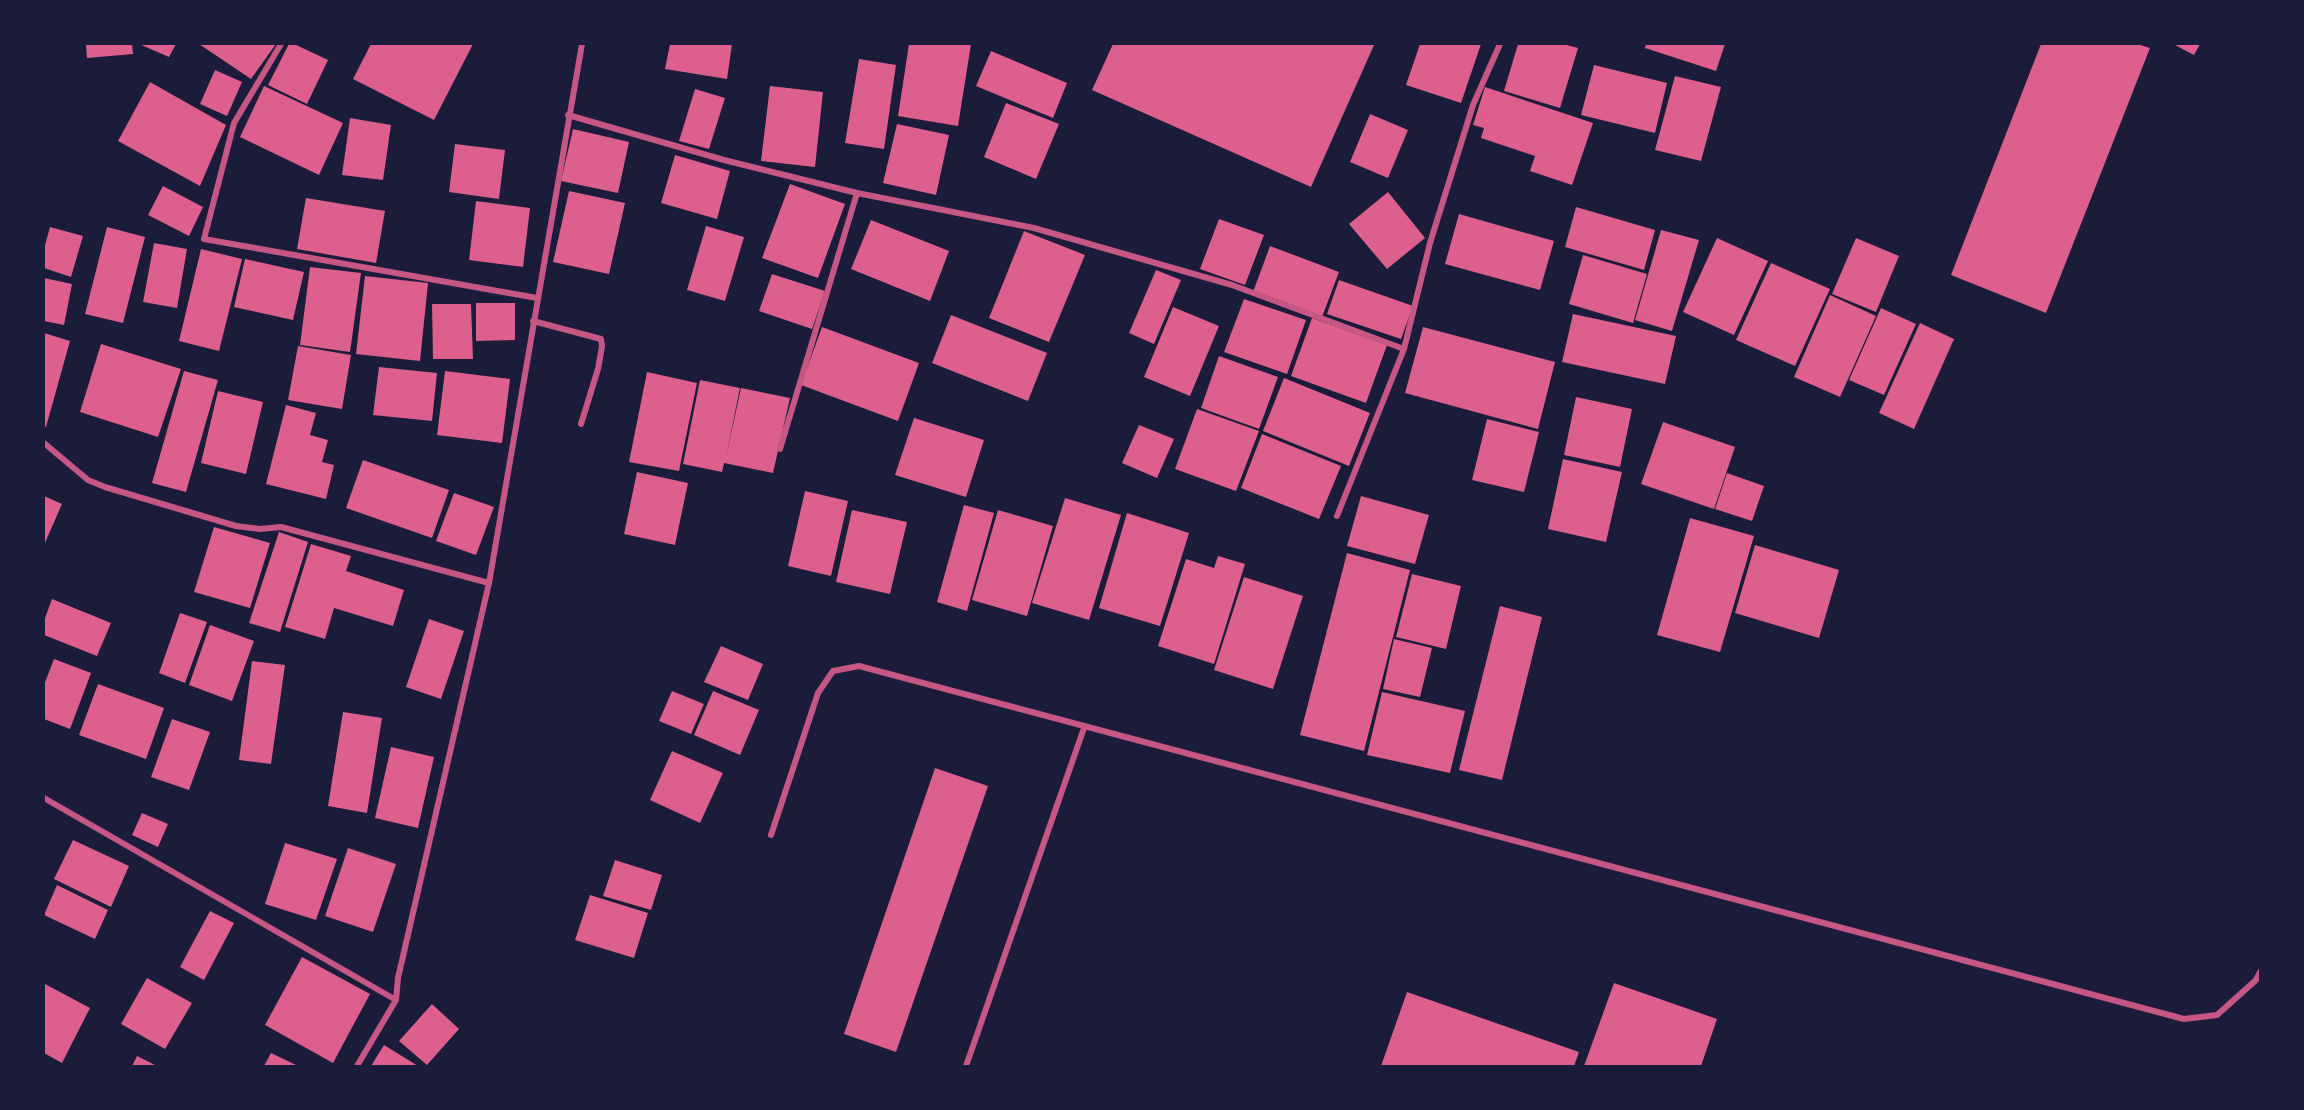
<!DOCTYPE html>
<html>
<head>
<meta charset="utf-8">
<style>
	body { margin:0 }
	#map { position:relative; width:2304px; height:1110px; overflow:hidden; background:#1b1b3a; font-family:"PT Sans Narrow",sans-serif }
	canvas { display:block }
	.frame { position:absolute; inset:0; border:45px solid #1b1b3a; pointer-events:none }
</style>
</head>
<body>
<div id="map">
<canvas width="2304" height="1110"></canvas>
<div class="frame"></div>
</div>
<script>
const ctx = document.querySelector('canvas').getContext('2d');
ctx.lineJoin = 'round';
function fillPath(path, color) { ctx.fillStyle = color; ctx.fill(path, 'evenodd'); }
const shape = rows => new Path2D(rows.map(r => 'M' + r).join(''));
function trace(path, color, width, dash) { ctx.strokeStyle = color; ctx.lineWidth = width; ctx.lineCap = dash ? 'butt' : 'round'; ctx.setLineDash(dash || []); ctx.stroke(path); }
const building = shape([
	[86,44,132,44,133,54,87,58],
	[139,44,176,44,169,57],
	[199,44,276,44,251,79],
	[289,44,294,44,328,60,307,104,268,85],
	[371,44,473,44,434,120,353,79],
	[670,44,732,44,727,79,665,69],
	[909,44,971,44,958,126,898,116],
	[1113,44,1372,44,1374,45,1311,187,1092,90],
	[1420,44,1481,44,1461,103,1406,85],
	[1518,44,1563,44,1578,48,1560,108,1504,91],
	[1646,44,1725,44,1716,71,1645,48],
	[2041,44,2137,44,2150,48,2046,313,1951,275],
	[2173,44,2200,44,2194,55],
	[991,51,1067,83,1053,118,976,86],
	[859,59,896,65,884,149,845,143],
	[1594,65,1667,83,1655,133,1581,115],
	[215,70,242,82,227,116,200,104],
	[1675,76,1721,87,1701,161,1655,150],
	[150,82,226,125,200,186,118,141],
	[264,86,343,123,319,175,240,137],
	[770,86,823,92,815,167,761,161],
	[1485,87,1593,123,1572,185,1530,171,1535,156,1481,138,1484,128,1473,125],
	[695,89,725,98,709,149,679,141],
	[1006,103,1059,124,1036,179,984,157],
	[1370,114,1408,130,1388,178,1350,162],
	[350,118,391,125,383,180,342,175],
	[897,124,949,135,936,195,883,183],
	[573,129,629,142,618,193,561,181],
	[455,144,505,150,499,199,449,192],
	[675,155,730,171,717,219,661,203],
	[790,184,845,204,818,278,762,258],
	[163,186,203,207,189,236,148,215],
	[569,191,625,203,609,274,553,262],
	[1388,192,1425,238,1387,269,1349,224],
	[306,198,385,211,376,263,297,249],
	[476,201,530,208,523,267,469,260],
	[1576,207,1655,230,1644,270,1565,247],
	[1459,214,1554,241,1540,290,1445,264],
	[1219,219,1264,235,1245,285,1200,269],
	[871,220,949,251,930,301,851,269],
	[706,226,744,237,725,301,687,290],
	[50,227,83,236,71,277,44,268,44,249],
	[107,227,145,237,123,323,85,314],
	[1661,230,1699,240,1672,331,1635,320],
	[1024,231,1085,255,1049,342,989,318],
	[1717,238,1768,261,1734,335,1683,312],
	[1856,238,1899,256,1876,312,1832,294],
	[154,243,187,249,177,308,143,302],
	[1270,246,1339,272,1322,317,1253,292],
	[201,249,242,259,219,351,179,341],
	[1583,255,1647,274,1633,323,1569,304],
	[245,259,304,272,293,320,234,307],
	[1771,263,1830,289,1795,366,1736,340],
	[310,267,361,273,350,352,300,345],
	[1156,270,1181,280,1154,344,1129,333],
	[772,274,825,291,812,329,759,311],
	[365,276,428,283,420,361,356,354],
	[44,278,72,284,64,325,44,321],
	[1339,280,1413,306,1401,339,1327,314],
	[1830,295,1876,316,1840,397,1794,377],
	[1244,299,1306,320,1287,374,1224,352],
	[476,303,515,303,515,340,476,341],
	[432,304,471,304,473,359,433,359],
	[1173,307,1219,326,1190,396,1144,377],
	[1881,308,1916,324,1884,395,1849,380],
	[1573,314,1676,336,1665,384,1562,362],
	[951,315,1047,353,1028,401,932,363],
	[1312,318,1387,345,1366,403,1291,376],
	[1920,323,1954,339,1914,429,1879,413],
	[822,327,919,363,898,421,801,385],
	[1423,327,1555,362,1538,429,1405,393],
	[44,333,70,341,46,427,44,426],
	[101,344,181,369,158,437,80,412],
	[298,346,351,355,342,409,288,400],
	[1219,356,1278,377,1259,429,1201,408],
	[379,367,437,373,432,421,373,415],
	[184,371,218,380,186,492,152,483],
	[445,371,510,379,502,443,437,435],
	[647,372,697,383,679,471,629,462],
	[1284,378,1370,413,1349,466,1263,431],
	[700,380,740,388,726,457,741,388,790,398,773,473,724,463,722,472,683,464],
	[218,391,263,402,246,474,201,463],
	[1576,397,1632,409,1620,467,1564,455],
	[286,405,316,413,310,435,328,440,322,462,334,465,326,499,266,484],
	[1197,409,1259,431,1236,491,1175,469],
	[914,418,984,440,966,497,895,475],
	[1487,419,1539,432,1524,492,1472,480],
	[1663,422,1735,447,1714,509,1641,484],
	[1139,425,1174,439,1157,478,1122,463],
	[1262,434,1341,466,1319,519,1241,488],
	[1563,459,1622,472,1606,542,1548,529],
	[363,460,449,490,432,538,346,508],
	[637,472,688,483,675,545,624,534],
	[1727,473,1764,486,1752,521,1715,509],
	[805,491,848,501,831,576,788,566],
	[454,493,494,507,476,555,436,541],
	[44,496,62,504,44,545],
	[1361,496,1429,515,1415,564,1347,546],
	[1065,498,1121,515,1089,620,1032,603],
	[964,505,994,513,967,611,937,602],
	[852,510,907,522,890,594,836,582],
	[998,510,1053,526,1027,616,972,600],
	[1127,513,1189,533,1160,626,1099,608],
	[1690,518,1754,536,1720,652,1657,635],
	[214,527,270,543,250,608,194,592],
	[279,532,308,542,280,632,249,623],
	[311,544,351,556,346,571,404,590,393,626,334,608,325,639,285,627],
	[1755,545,1839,570,1819,638,1735,613],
	[1347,553,1410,570,1364,751,1300,735],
	[1218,556,1245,564,1214,664,1158,646,1186,559,1214,568],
	[1412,574,1461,586,1446,649,1396,637],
	[1244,577,1303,596,1273,689,1214,670],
	[52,599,111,623,97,656,44,635,44,621],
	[1500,606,1542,617,1502,780,1459,770],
	[180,613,207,622,185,683,159,673],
	[429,619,464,631,441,699,406,687],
	[210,625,254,641,232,701,189,685],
	[1394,639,1432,648,1420,697,1383,689],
	[721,646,763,664,748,700,704,682],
	[54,659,91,673,70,729,44,719,44,685],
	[252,661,285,665,271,764,239,760],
	[98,684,164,708,146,759,79,735],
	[672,691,704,704,691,734,659,721],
	[713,691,759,710,740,755,694,735],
	[1382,692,1465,711,1450,773,1367,755],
	[343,712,382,718,367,813,328,806],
	[172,719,210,732,189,790,151,777],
	[391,747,434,757,418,828,375,818],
	[672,751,723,773,700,823,650,800],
	[935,768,988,786,896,1052,844,1034],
	[142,813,168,824,158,847,132,835],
	[73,840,129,866,111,907,54,879],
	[285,843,337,859,316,920,265,904],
	[348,848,396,864,373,932,325,916],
	[615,860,662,875,651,910,603,896],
	[57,885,108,910,95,939,44,915],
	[590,895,648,913,634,958,575,940],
	[210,911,234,923,204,980,180,967],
	[302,957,370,994,333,1063,265,1025],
	[147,978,192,1003,165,1049,121,1024],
	[1614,983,1717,1019,1701,1066,1584,1066],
	[45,984,90,1008,62,1063,44,1053],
	[1407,992,1579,1052,1574,1066,1381,1066],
	[432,1004,459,1029,427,1065,399,1041],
	[384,1045,418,1066,371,1066],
	[271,1053,298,1066,264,1066],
	[137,1056,157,1066,132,1066]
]);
const minor = shape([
	[281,44,234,123,204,239,537,298],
	[568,115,724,160,857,193,1034,228,1232,285,1404,349],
	[533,321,601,339,602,346,598,369,581,424],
	[44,443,88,480,105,487,236,526,260,529,281,527,489,583],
	[780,449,857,193],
	[1337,516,1404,349,1430,243,1473,105,1500,44],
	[44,798,396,1000],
	[771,835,818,693,833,671,859,666,2184,1019,2217,1015,2256,980,2260,972],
	[357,1066,396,1000,398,978,489,583,582,44],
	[966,1066,1084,728]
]);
fillPath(building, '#dd5f8e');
trace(minor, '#c65784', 6);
</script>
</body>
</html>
